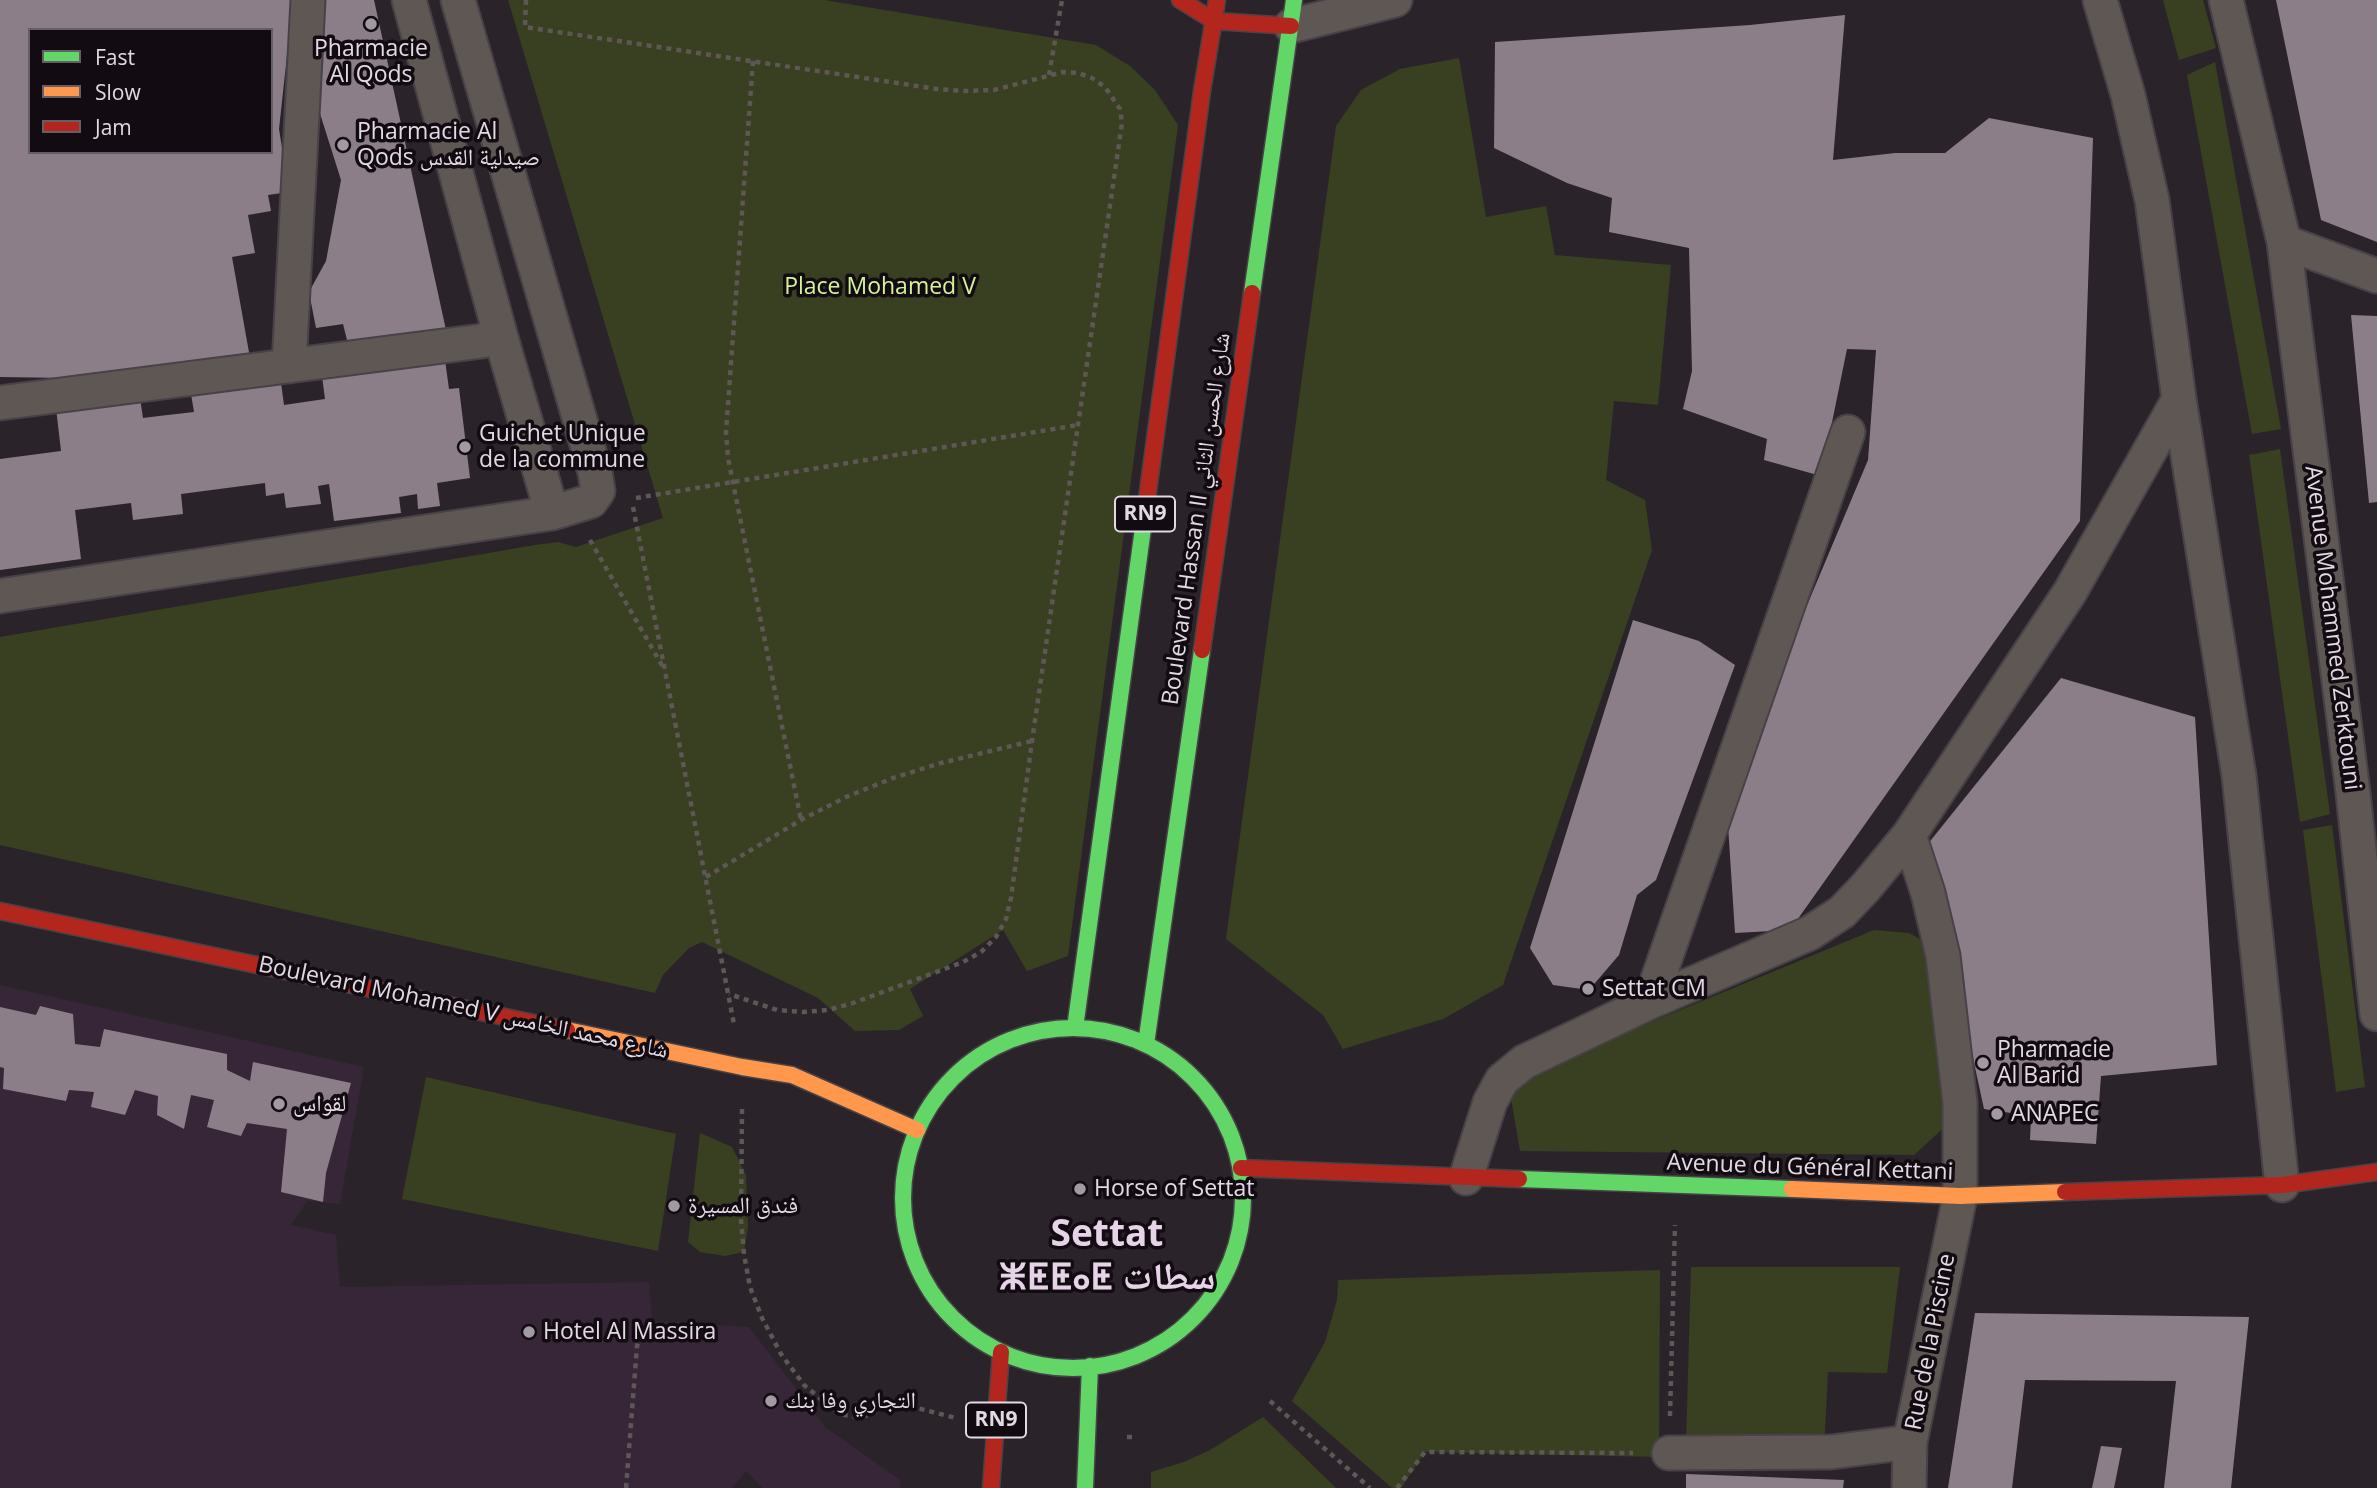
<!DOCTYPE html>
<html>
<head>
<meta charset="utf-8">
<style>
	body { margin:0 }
	#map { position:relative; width:2377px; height:1488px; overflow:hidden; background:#2a242a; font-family:"Open Sans",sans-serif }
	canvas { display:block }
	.legend { position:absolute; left:28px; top:28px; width:245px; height:126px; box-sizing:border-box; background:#120c12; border:2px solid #655e66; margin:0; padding:9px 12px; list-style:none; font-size:21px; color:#e2d9e3 }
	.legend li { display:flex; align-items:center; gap:14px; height:35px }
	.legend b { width:35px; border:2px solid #655e66 }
</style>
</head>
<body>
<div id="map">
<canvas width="2377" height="1488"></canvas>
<ul class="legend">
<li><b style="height:9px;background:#63d668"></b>Fast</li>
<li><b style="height:9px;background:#ff974d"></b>Slow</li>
<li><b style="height:9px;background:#b3261e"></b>Jam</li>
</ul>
</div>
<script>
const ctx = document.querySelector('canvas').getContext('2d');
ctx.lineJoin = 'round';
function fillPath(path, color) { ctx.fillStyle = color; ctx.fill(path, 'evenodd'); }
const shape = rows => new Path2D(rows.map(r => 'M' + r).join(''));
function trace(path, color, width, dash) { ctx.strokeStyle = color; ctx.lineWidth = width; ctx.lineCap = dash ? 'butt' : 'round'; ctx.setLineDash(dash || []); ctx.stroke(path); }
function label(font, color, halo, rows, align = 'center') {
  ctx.font = font + ' "Open Sans","Noto Naskh Arabic","Noto Sans Tifinagh",sans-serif'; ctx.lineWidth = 7; ctx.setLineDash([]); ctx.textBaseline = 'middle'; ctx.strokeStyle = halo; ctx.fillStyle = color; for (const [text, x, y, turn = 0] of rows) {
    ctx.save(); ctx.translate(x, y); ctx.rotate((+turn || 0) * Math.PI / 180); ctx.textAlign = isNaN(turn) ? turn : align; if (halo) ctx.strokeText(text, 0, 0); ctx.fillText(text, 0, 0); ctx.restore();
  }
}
const built = shape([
	[0,985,364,1067,340,1204,307,1201,291,1225,336,1235,340,1287,649,1282,652,1321,749,1327,825,1427,900,1480,900,1488,763,1488,746,1471,732,1488,0,1488]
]);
const green = shape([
	[508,0,824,0,1096,45,1130,66,1155,90,1178,125,1068,956,1027,971,1003,930,910,989,923,1016,899,1030,855,1031,818,998,702,942,689,948,663,975,655,993,0,845,0,637,535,545,558,542,576,547,663,518],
	[2163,0,2203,0,2216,48,2179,60],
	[1459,58,1486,217,1546,206,1555,255,1671,265,1658,405,1614,401,1606,480,1645,500,1652,550,1503,985,1443,1019,1343,1049,1323,1015,1226,939,1336,126,1361,90,1400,69],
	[2215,62,2281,429,2252,434,2187,75],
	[2280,449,2330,814,2300,822,2249,455],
	[2332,825,2365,1087,2336,1092,2303,830],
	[1874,930,1909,933,1920,939,1928,959,1949,1123,1914,1155,1520,1151,1508,1081],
	[426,1077,676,1134,658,1251,402,1199],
	[700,1133,732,1147,746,1175,748,1226,744,1252,725,1256,700,1252,688,1242],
	[1691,1267,1900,1267,1887,1373,1828,1372,1824,1450,1686,1445],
	[1660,1270,1659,1457,1425,1452,1401,1488,1392,1488,1292,1401,1325,1342,1337,1300,1338,1280],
	[1263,1417,1336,1488,1151,1488,1151,1472,1184,1462,1210,1450]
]);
const building = shape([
	[0,0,293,0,279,129,289,192,268,195,271,211,248,215,255,253,232,257,250,358,68,378,0,377],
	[30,30,271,30,271,152,30,152],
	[322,0,374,0,446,330,348,344,343,324,316,328,309,292,326,261,341,180,316,101],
	[2276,0,2377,0,2377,242,2321,220],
	[1845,15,1833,160,1895,153,1945,153,1989,118,2093,138,2080,521,1790,930,1735,933,1727,810,1753,734,1868,460,1876,350,1847,349,1821,476,1764,460,1767,439,1683,409,1692,371,1689,248,1609,232,1612,198,1567,183,1494,148,1495,42,1750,25],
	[2351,315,2377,316,2377,502,2369,503],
	[445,360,449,389,459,388,470,478,437,483,440,506,418,509,417,494,399,497,401,513,334,521,329,484,318,486,321,504,286,508,284,493,266,496,265,483,181,494,183,514,133,520,131,503,75,510,81,559,0,570,0,459,61,451,56,408,140,398,143,418,159,416,194,412,191,394,281,383,284,405,325,399,322,376],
	[1633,620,1699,641,1735,665,1656,880,1637,895,1619,955,1589,990,1553,985,1530,948],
	[2061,678,2195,717,2217,1065,2101,1076,2096,1144,2030,1140,2031,1116,1984,1109,1927,845],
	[40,1006,73,1014,75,1044,100,1047,104,1029,227,1054,227,1070,250,1081,253,1062,351,1083,326,1173,323,1202,281,1192,287,1129,247,1123,241,1136,207,1127,214,1100,191,1095,184,1129,157,1115,158,1096,135,1090,125,1115,91,1107,94,1092,69,1090,66,1101,3,1089,4,1068,0,1067,0,1007,36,1015],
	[1975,1313,2249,1317,2231,1488,2164,1488,2176,1381,2025,1380,2012,1488,1948,1488],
	[2101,1446,2122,1448,2114,1488,2092,1488],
	[1686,1474,1844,1480,1843,1488,1686,1488]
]);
const path = shape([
	[526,0,525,27,937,89,965,91,994,90,1063,72,1078,73,1092,78,1105,87,1120,109,1122,123,1032,741,1011,898,1006,919,996,937,981,952,963,962,853,1003,828,1010,803,1012,777,1010,729,994],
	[753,61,726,432,728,458,801,820],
	[1049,75,1062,0],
	[636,498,1078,425],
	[633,507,734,1024],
	[590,540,664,669],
	[706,877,801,820,846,797,893,778,941,763,1032,741],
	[742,1109,741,1220,744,1254,750,1287,762,1318,781,1354,804,1385,833,1409,845,1415,857,1417,870,1415,880,1409,902,1404,956,1418],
	[1270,1401,1370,1488],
	[1670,1416,1675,1225],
	[1127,1437,1137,1437],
	[626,1488,637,1346,642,1330],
	[1397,1488,1425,1452,1633,1453]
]);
const street = shape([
	[409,0,500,334,552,513],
	[2100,0,2128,95,2152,200,2179,399,2239,776,2282,1185],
	[2226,0,2284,242,2353,793,2377,1014],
	[1291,26,1395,0],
	[2284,242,2377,276],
	[289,366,308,0],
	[0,403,482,341,500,334],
	[0,596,552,513,591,501,598,491,595,472,458,0],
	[1909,835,1928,893,1943,956,1960,1103,1960,1196,1910,1442,1909,1488],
	[1650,1002,1848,432],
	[1466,1178,1490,1102,1502,1080,1524,1062,1650,1002,1810,933,1842,912,1865,888,1909,835,2070,592,2179,399],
	[1669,1453,1831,1452,1910,1442]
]);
const fast = shape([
	[1252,293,1294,0],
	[1075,1028,1144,521],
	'903 1198a170 170 0 1 1 340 0a170 170 0 1 1-340 0Z',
	[1146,1044,1202,650],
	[1519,1179,1792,1189],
	[1085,1488,1090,1366]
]);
const slow = shape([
	[567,1030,742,1067,792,1075,917,1130],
	[1792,1189,1960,1196,2065,1192]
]);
const jam = shape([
	[1180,0,1214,21,1291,26],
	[1144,521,1202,91,1217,0],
	[1202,650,1252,293],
	[0,911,567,1030],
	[1241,1168,1519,1179],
	[2065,1192,2282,1185,2377,1172],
	[991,1488,1001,1352]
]);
const markers = [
	[371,24,7,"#a29aa2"],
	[343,145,7,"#a29aa2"],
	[465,447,7,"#a29aa2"],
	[1588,989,7,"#a29aa2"],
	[1983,1063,7,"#a29aa2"],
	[279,1104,7,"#a29aa2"],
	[1997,1114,7,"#a29aa2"],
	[1080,1189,7,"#a29aa2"],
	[674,1206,7,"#a29aa2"],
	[529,1332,7,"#a29aa2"],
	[771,1401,7,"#a29aa2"]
];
const shields = [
	[1145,514,60],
	[996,1420,60]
];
const shieldNames = [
	["RN9",1145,514],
	["RN9",996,1420]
];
const poiNames = [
	["Pharmacie",371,49,"center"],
	["Al Qods",371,75,"center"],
	["Pharmacie Al",357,132],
	["Qods صيدلية القدس",357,158],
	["Guichet Unique",479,434],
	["de la commune",479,460],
	["Settat CM",1602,989],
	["Pharmacie",1997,1050],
	["Al Barid",1997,1076],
	["لقواس",293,1104],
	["ANAPEC",2011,1114],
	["Horse of Settat",1094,1189],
	["فندق المسيرة",688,1206],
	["Hotel Al Massira",543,1332],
	["التجاري وفا بنك",785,1401]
];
const parkNames = [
	["Place Mohamed V",880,287]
];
const streetNames = [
	["Boulevard Hassan II شارع الحسن الثاني",1197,519,-82],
	["Avenue Mohammed Zerktouni",2332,628,83],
	["Boulevard Mohamed V شارع محمد الخامس",463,1008,12],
	["Avenue du Général Kettani",1810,1168,2],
	["Rue de la Piscine",1931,1342,-79]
];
const townNames = [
	["Settat",1107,1235],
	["ⵥⵟⵟⴰⵟ سطات",1107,1278]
];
fillPath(built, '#372637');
fillPath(green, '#384021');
fillPath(building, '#8c7e89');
trace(street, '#474247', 37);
trace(fast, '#474247', 19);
trace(slow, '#474247', 19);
trace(jam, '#474247', 19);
trace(path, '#5e5756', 4.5, [5, 5]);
trace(street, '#5f5754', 33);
trace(fast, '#63d668', 16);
trace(slow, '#ff974d', 16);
trace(jam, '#b3261e', 16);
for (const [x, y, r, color] of markers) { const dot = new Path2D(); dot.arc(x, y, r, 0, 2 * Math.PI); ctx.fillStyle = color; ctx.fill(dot); trace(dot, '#120c12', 2.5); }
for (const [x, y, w] of shields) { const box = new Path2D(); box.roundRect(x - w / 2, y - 17.5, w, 35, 5); ctx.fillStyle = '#120c12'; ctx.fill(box); trace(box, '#e2d9e3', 2); }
label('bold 21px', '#e2d9e3', null, shieldNames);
label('23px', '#e2d9e3', '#120c12', poiNames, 'left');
label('23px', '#d5f296', '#120c12', parkNames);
label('23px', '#e2d9e3', '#120c12', streetNames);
label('bold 37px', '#e6d3e7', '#120c12', townNames);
</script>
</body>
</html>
